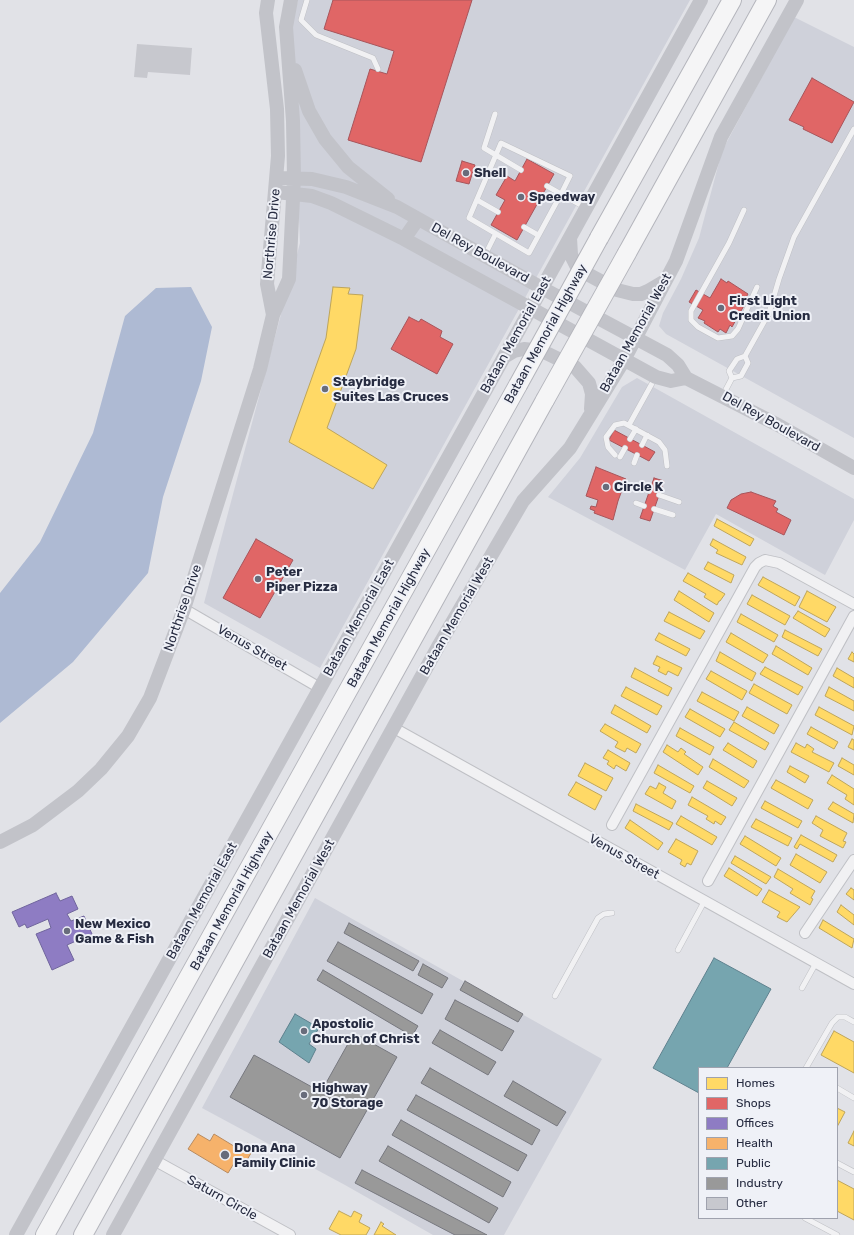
<!DOCTYPE html>
<html>
<head>
<meta charset="utf-8">
<style>
	body { margin:0 }
	#map { position:relative; width:854px; height:1235px; overflow:hidden; background:#e1e2e7; font-family:Rubik,sans-serif }
	canvas { display:block }
	.legend { position:absolute; left:698px; top:1067px; width:140px; height:152px; box-sizing:border-box; background:#eff1f7; border:1px solid #9fa2ae; margin:0; padding:5px 7px; list-style:none; font-size:12px; color:#272c41 }
	.legend li { display:flex; align-items:center; gap:8px; height:20px }
	.legend b { width:20px; border:1px solid #9fa2ae }
</style>
</head>
<body>
<div id="map">
<canvas width="854" height="1235"></canvas>
<ul class="legend">
<li><b style="height:11px;background:#ffd966"></b>Homes</li>
<li><b style="height:11px;background:#e06666"></b>Shops</li>
<li><b style="height:11px;background:#8e7cc3"></b>Offices</li>
<li><b style="height:11px;background:#f6b26b"></b>Health</li>
<li><b style="height:11px;background:#76a5af"></b>Public</li>
<li><b style="height:11px;background:#999"></b>Industry</li>
<li><b style="height:11px;background:#c7c8ce"></b>Other</li>
</ul>
</div>
<script>
const ctx = document.querySelector('canvas').getContext('2d');
ctx.lineJoin = 'round';
function fillPath(path, color) { ctx.fillStyle = color; ctx.fill(path, 'evenodd'); }
const shape = rows => new Path2D(rows.map(r => 'M' + r).join(''));
function trace(path, color, width, dash) { ctx.strokeStyle = color; ctx.lineWidth = width; ctx.lineCap = dash ? 'butt' : 'round'; ctx.setLineDash(dash || []); ctx.stroke(path); }
function label(font, color, halo, rows, align = 'center') {
  ctx.font = font + ' Rubik,sans-serif'; ctx.lineWidth = 4; ctx.setLineDash([]); ctx.textBaseline = 'middle'; ctx.strokeStyle = halo; ctx.fillStyle = color; for (const [text, x, y, turn = 0] of rows) {
    ctx.save(); ctx.translate(x, y); ctx.rotate((+turn || 0) * Math.PI / 180); ctx.textAlign = isNaN(turn) ? turn : align; if (halo) ctx.strokeText(text, 0, 0); ctx.fillText(text, 0, 0); ctx.restore();
  }
}
const built = shape([
	[298,0,690,0,320,668,204,603,300,243,291,27],
	[794,17,854,47,854,438,666,334,659,326,663,313,681,279,699,238,722,151],
	[637,378,854,499,854,520,825,575,716,514,685,570,548,497,580,458,622,387],
	[315,898,602,1059,504,1235,433,1235,345,1185,202,1108]
]);
const water = shape([
	[191,287,212,327,201,381,163,497,148,573,73,662,0,723,0,593,40,542,93,433,125,316,156,288]
]);
const homes = shape([
	[333,287,350,288,348,294,363,295,356,349,327,428,387,465,373,489,289,442,326,338,333,287],
	[717,519,754,539,750,546,714,526,717,519],
	[713,539,746,557,742,565,716,553,718,550,710,545,713,539],
	[708,562,734,575,731,583,704,569,708,562],
	[688,573,725,594,720,601,719,601,717,605,704,597,706,594,683,581,688,573],
	[763,577,800,597,795,606,758,585,763,577],
	[679,591,714,613,709,622,674,600,679,591],
	[807,591,836,607,827,622,799,607,807,591],
	[752,595,790,616,785,625,747,604,752,595],
	[798,611,830,629,825,637,793,618,798,611],
	[669,612,705,631,700,639,664,621,669,612],
	[741,614,778,635,774,642,737,622,741,614],
	[785,630,822,649,818,656,782,637,785,630],
	[659,633,690,649,686,656,655,640,659,633],
	[731,633,768,655,763,663,726,642,731,633],
	[776,646,812,668,808,675,772,654,776,646],
	[720,652,756,673,752,681,716,661,720,652],
	[852,652,854,654,854,662,848,659,852,652],
	[657,656,682,668,678,676,668,671,666,675,658,671,660,667,653,664,657,656],
	[765,667,803,687,798,695,760,674,765,667],
	[635,668,672,688,668,696,631,677,635,668],
	[837,668,854,678,854,688,833,676,837,668],
	[711,671,747,691,742,700,706,679,711,671],
	[754,684,792,705,787,714,749,693,754,684],
	[626,687,662,706,657,715,621,696,626,687],
	[829,687,854,701,854,711,825,696,829,687],
	[702,692,739,712,734,721,697,701,702,692],
	[615,705,651,726,647,733,611,713,615,705],
	[747,707,779,725,774,734,742,716,747,707],
	[819,707,854,726,852,735,815,715,819,707],
	[690,709,725,729,720,737,685,717,690,709],
	[734,722,769,743,765,750,729,730,734,722],
	[605,724,641,744,636,753,627,748,625,752,615,747,618,742,600,731,605,724],
	[811,727,838,742,834,749,807,734,811,727],
	[680,728,714,747,710,755,676,736,680,728],
	[852,739,854,740,854,750,848,747,852,739],
	[728,743,757,761,753,768,723,750,728,743],
	[796,743,805,748,807,744,814,749,812,752,834,763,829,772,791,752,796,743],
	[667,745,678,752,681,748,686,752,684,754,703,767,698,775,663,752,667,745],
	[608,750,630,763,626,771,616,765,614,769,607,764,609,761,603,758,608,750],
	[842,758,854,765,854,775,838,766,842,758],
	[713,759,749,781,744,788,709,767,713,759],
	[585,763,613,778,606,791,578,776,585,763],
	[658,765,694,786,690,793,654,773,658,765],
	[790,766,809,776,805,783,787,772,790,766],
	[832,775,854,789,854,805,845,799,847,795,827,783,832,775],
	[776,780,813,800,808,809,771,788,776,780],
	[707,781,737,798,732,806,703,788,707,781],
	[576,782,602,796,595,810,568,795,576,782],
	[659,783,666,787,663,793,676,801,672,809,645,794,650,786,656,789,659,783],
	[692,797,726,817,721,825,715,821,714,824,706,819,708,816,688,805,692,797],
	[765,801,802,821,798,828,761,808,765,801],
	[833,802,854,814,853,823,828,809,833,802],
	[636,804,673,823,669,830,633,811,636,804],
	[681,816,717,837,712,845,676,824,681,816],
	[816,816,847,833,843,841,846,842,843,848,820,836,823,830,812,823,816,816],
	[756,819,792,838,788,846,751,827,756,819],
	[630,820,663,843,658,850,625,828,630,820],
	[801,835,837,855,833,862,800,844,797,849,794,847,801,835],
	[745,836,781,858,776,866,740,844,745,836],
	[676,839,698,851,691,865,687,863,685,867,680,864,682,860,668,852,676,839],
	[796,854,827,872,820,883,790,865,796,854],
	[735,856,771,877,766,884,731,863,735,856],
	[729,868,762,889,757,896,724,876,729,868],
	[778,869,815,891,811,898,813,899,810,905,790,893,793,889,774,877,778,869],
	[851,888,854,890,854,900,846,894,851,888],
	[769,890,800,907,787,922,777,917,780,912,762,902,769,890],
	[841,905,854,915,854,925,837,912,841,905],
	[823,920,854,939,852,948,819,928,823,920],
	[834,1031,854,1042,854,1073,821,1055,834,1031],
	[837,1108,845,1112,837,1127,837,1108],
	[854,1131,854,1146,848,1143,854,1131],
	[837,1180,854,1189,854,1220,837,1211,837,1180],
	[339,1211,351,1217,354,1211,362,1215,359,1222,370,1228,366,1235,341,1235,329,1229,339,1211],
	[381,1222,384,1224,382,1226,396,1235,374,1235,381,1222]
]);
const shops = shape([
	[333,0,472,0,421,162,348,140,370,69,387,74,394,51,324,29,333,0],
	[812,78,854,102,832,143,803,129,804,127,789,120,812,78],
	[527,159,554,174,517,240,491,225,505,200,496,195,507,176,515,181,527,159],
	[462,161,475,165,469,184,456,181,462,161],
	[721,279,727,283,728,281,748,294,744,301,746,302,732,327,730,325,726,333,720,329,718,332,704,323,705,321,698,318,703,310,689,302,696,290,710,298,721,279],
	[409,317,419,322,421,319,442,331,440,337,453,344,437,374,391,349,409,317],
	[614,430,655,452,649,461,609,440,614,430],
	[596,467,626,479,618,501,613,520,594,513,595,511,590,509,591,506,596,507,598,500,586,496,596,467],
	[654,478,664,481,650,521,640,518,654,478],
	[751,492,776,501,773,506,778,509,776,512,791,520,784,535,727,508,731,500,741,494,751,492],
	[256,539,293,560,260,618,223,598,256,539]
]);
const offices = shape([
	[56,893,60,901,72,896,78,909,67,914,71,921,84,916,92,934,67,945,74,960,52,970,36,934,51,928,48,919,27,928,25,924,19,927,12,912,56,893]
]);
const health = shape([
	[198,1134,210,1141,214,1134,242,1151,247,1143,254,1148,244,1165,236,1160,228,1173,188,1149,198,1134]
]);
const public = shape([
	[714,958,771,989,727,1068,699,1068,699,1093,653,1068,714,958],
	[295,1014,319,1028,309,1044,316,1049,309,1063,279,1042,295,1014]
]);
const industry = shape([
	[349,923,419,961,413,971,344,933,349,923],
	[338,942,433,994,422,1014,327,961,338,942],
	[423,964,448,978,442,988,418,975,423,964],
	[323,970,418,1026,412,1036,317,980,323,970],
	[465,981,523,1014,518,1022,460,990,465,981],
	[455,1000,514,1031,502,1051,445,1019,455,1000],
	[440,1030,496,1062,488,1075,432,1043,440,1030],
	[354,1033,397,1057,340,1158,230,1097,254,1055,321,1092,354,1033],
	[430,1068,540,1130,532,1145,421,1083,430,1068],
	[513,1081,566,1112,557,1126,504,1096,513,1081],
	[416,1095,527,1155,518,1171,407,1110,416,1095],
	[401,1120,511,1182,503,1197,392,1135,401,1120],
	[388,1146,498,1208,489,1223,379,1161,388,1146],
	[362,1170,487,1235,455,1235,355,1183,362,1170]
]);
const building = shape([
	[137,44,192,48,190,75,148,72,147,78,134,77]
]);
const lane = shape([
	[307,0,301,20,316,35,373,58,378,69],
	[495,114,484,148,521,170],
	[547,186,561,194,570,176,501,143,469,218,529,253,561,194,586,208],
	[477,200,498,212],
	[744,210,729,243,691,311,691,320,698,327,718,338,732,336,738,329,757,287],
	[524,227,538,235],
	[485,255,495,235],
	[745,356,748,363,741,376,732,378,729,371,737,359,745,356,769,313,779,279,794,237,854,129],
	[723,395,732,378],
	[629,425,655,378],
	[630,439,636,429],
	[642,445,647,435],
	[615,455,608,447,606,437,615,425,624,423,659,442,665,450,667,466],
	[620,457,625,448],
	[634,463,637,455],
	[641,488,649,491],
	[659,495,679,502],
	[636,503,644,506],
	[654,509,673,515],
	[678,950,704,902],
	[802,988,816,963],
	[555,996,598,918,604,914,612,913],
	[806,1068,832,1023,838,1017,845,1017,854,1022],
	[837,1088,854,1098],
	[837,1163,854,1172],
	[805,1218,837,1235]
]);
const street = shape([
	[184,609,320,688],
	[394,728,854,984],
	[612,825,755,567,759,563,765,560,779,563,854,604],
	[708,881,854,616],
	[805,933,854,860],
	[154,1160,290,1235]
]);
const secondary = shape([
	[268,0,266,13,277,109,278,156,267,284,273,315],
	[295,70,309,111,325,139,348,167,388,199],
	[277,178,312,179,346,187,397,207,542,288,667,355,678,365,686,378,778,425,854,468],
	[276,192,312,196,331,203,404,239,656,377,671,381,686,378],
	[570,238,571,255,578,269,617,290,633,294,641,294,648,291,665,281],
	[404,239,418,219],
	[504,357,514,351,524,349,542,351,575,367,589,383,592,394,591,409],
	[0,842,33,825,78,791,101,769,128,736,150,698,184,609,260,369,273,315,289,279,294,178,293,121,286,27,291,0],
	[16,1235,504,357,701,0],
	[113,1235,439,645,523,501,570,448,624,360,676,261,721,137,797,0]
]);
const highway = shape([
	[599,238,732,0],
	[627,253,767,0],
	[45,1235,518,385],
	[83,1235,545,400]
]);
const highwayBridge = shape([
	[518,385,599,238],
	[545,400,627,253]
]);
const markers = [
	[466,173,4,"#686c7b"],
	[521,197,4,"#686c7b"],
	[721,308,4,"#686c7b"],
	[325,389,4,"#686c7b"],
	[606,487,4,"#686c7b"],
	[258,579,4,"#686c7b"],
	[67,931,4,"#686c7b"],
	[304,1031,4,"#686c7b"],
	[304,1095,4,"#686c7b"],
	[225,1155,5,"#686c7b"]
];
const poiNames = [
	["Shell",474,173],
	["Speedway",529,197],
	["First Light",729,301],
	["Credit Union",729,316],
	["Staybridge",333,382],
	["Suites Las Cruces",333,397],
	["Circle K",614,487],
	["Peter",266,572],
	["Piper Pizza",266,587],
	["New Mexico",75,924],
	["Game & Fish",75,939],
	["Apostolic",312,1024],
	["Church of Christ",312,1039],
	["Highway",312,1088],
	["70 Storage",312,1103],
	["Dona Ana",234,1148],
	["Family Clinic",234,1163]
];
const streetNames = [
	["Northrise Drive",272,234,-85],
	["Del Rey Boulevard",480,253,29],
	["Bataan Memorial West",636,333,-61],
	["Bataan Memorial Highway",546,334,-61],
	["Bataan Memorial East",516,335,-61],
	["Del Rey Boulevard",771,422,29],
	["Northrise Drive",183,608,-71],
	["Bataan Memorial West",457,616,-60],
	["Bataan Memorial East",359,618,-61],
	["Bataan Memorial Highway",389,618,-61],
	["Venus Street",252,648,30],
	["Venus Street",624,857,29],
	["Bataan Memorial West",299,899,-61],
	["Bataan Memorial East",202,901,-61],
	["Bataan Memorial Highway",232,901,-61],
	["Saturn Circle",222,1198,29]
];
fillPath(built, '#cfd1da');
fillPath(water, '#aebad3');
fillPath(homes, '#ffd966');
trace(homes, '#bea55b', 1);
fillPath(shops, '#e06666');
trace(shops, '#a8555b', 1);
fillPath(offices, '#8e7cc3');
trace(offices, '#6f649c', 1);
fillPath(health, '#f6b26b');
trace(health, '#b88a5e', 1);
fillPath(public, '#76a5af');
trace(public, '#5e818e', 1);
fillPath(industry, '#999');
trace(industry, '#77787f', 1);
fillPath(building, '#c7c8ce');
trace(lane, '#bfc0c5', 6);
trace(street, '#bfc0c5', 12);
trace(highway, '#b4b5bc', 20);
trace(lane, '#f1f1f3', 5);
trace(street, '#f1f1f3', 10);
trace(secondary, '#c2c3c9', 14);
trace(highway, '#f5f5f6', 18);
trace(highwayBridge, '#b4b5bc', 20, []);
trace(highwayBridge, '#f5f5f6', 18);
for (const [x, y, r, color] of markers) { const dot = new Path2D(); dot.arc(x, y, r, 0, 2 * Math.PI); ctx.fillStyle = color; ctx.fill(dot); trace(dot, '#eff1f7', 1.5); }
label('bold 13px', '#272c41', '#eff1f7', poiNames, 'left');
label('13px', '#272c41', '#eff1f7', streetNames);
</script>
</body>
</html>
